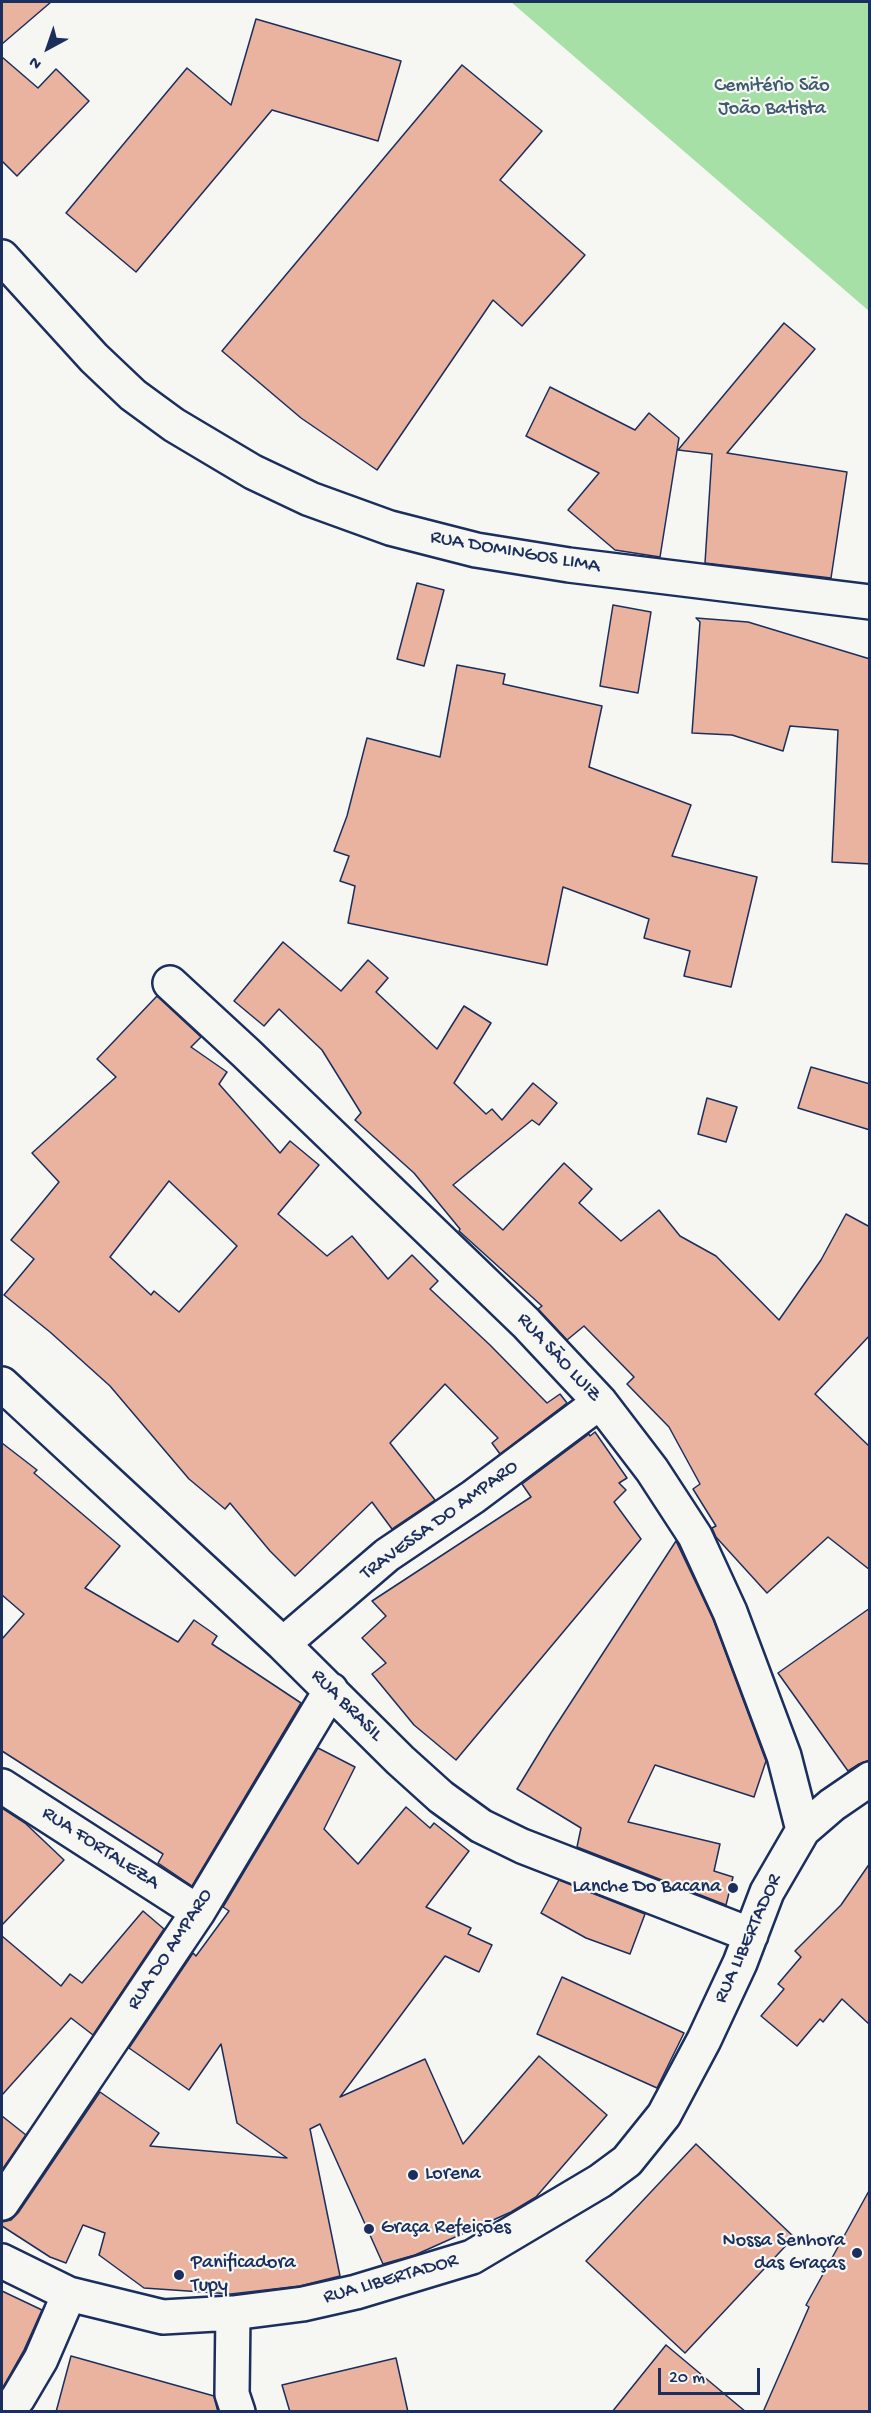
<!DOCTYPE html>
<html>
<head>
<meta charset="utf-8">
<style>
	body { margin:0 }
	#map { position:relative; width:871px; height:2413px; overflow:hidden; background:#f6f6f2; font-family:"Gochi Hand",sans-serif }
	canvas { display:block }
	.frame { position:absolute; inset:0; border:3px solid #1b2f5e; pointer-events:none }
	.north { position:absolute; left:18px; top:18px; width:60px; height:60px; -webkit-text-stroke:4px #f6f6f2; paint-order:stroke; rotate:220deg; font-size:16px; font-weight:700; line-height:24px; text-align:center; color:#1b2f5e }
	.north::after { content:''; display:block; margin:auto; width:21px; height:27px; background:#1b2f5e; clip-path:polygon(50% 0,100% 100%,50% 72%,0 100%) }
	.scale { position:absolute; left:658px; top:2368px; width:102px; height:27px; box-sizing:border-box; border:3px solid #1b2f5e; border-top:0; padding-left:8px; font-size:18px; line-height:21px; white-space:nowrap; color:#1b2f5e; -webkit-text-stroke:4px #f6f6f2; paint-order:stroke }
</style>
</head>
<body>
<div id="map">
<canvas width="871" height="2413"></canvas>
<div class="frame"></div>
<div class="north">N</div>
<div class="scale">20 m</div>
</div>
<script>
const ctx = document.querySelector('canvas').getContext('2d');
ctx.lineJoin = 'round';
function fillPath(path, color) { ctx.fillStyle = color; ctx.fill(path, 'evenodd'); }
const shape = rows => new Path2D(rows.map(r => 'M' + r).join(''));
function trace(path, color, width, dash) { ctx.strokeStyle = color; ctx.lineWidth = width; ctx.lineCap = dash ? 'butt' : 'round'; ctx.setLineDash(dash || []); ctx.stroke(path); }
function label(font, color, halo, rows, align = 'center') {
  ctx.font = font + ' "Gochi Hand",sans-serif'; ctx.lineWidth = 4.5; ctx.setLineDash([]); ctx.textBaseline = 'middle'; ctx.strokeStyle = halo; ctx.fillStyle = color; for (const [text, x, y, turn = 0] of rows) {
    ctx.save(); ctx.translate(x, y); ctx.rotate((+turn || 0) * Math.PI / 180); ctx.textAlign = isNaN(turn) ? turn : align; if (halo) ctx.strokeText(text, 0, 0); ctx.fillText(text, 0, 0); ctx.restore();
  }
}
const green = shape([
	[511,2,869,2,869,311]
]);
const building = shape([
	[2,2,51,2,2,44,2,2],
	[256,19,401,61,378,141,272,110,136,272,66,213,187,68,231,105,256,19],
	[2,57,38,88,56,69,89,101,17,176,2,161,2,57],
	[462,65,542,131,500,180,585,255,522,326,493,300,377,470,301,418,222,351,462,65],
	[784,323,815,349,727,453,847,472,831,578,705,563,712,454,678,450,784,323],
	[550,387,635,430,649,413,679,438,660,557,615,550,568,510,599,473,526,436,550,387],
	[417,583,444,590,424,666,397,659,417,583],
	[613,605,651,612,638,693,600,686,613,605],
	[696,618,748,622,870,659,870,864,832,862,838,730,790,726,783,751,732,735,692,733,700,622,696,618],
	[457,665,505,674,503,684,602,706,589,767,691,805,672,856,757,877,731,987,684,976,690,951,644,938,649,919,563,887,547,965,348,923,355,886,340,881,349,856,334,851,347,816,367,738,440,757,457,665],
	[283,942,341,991,368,960,388,978,376,992,437,1049,464,1006,491,1023,454,1083,486,1114,492,1109,502,1120,533,1083,557,1103,539,1125,532,1120,453,1185,503,1230,564,1163,592,1189,579,1203,621,1241,659,1210,680,1236,716,1256,779,1320,821,1260,846,1214,870,1227,870,1335,815,1394,870,1447,870,1570,828,1537,767,1593,716,1537,712,1528,716,1526,693,1489,700,1484,669,1427,627,1384,634,1377,584,1326,567,1340,538,1309,542,1306,459,1231,460,1229,414,1173,355,1120,361,1113,322,1050,279,1009,264,1026,234,1001,283,942],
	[157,996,201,1037,191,1047,227,1072,219,1084,280,1153,290,1141,319,1165,278,1214,327,1256,352,1236,388,1279,412,1255,438,1281,430,1289,490,1345,547,1403,560,1394,567,1403,500,1454,492,1443,498,1438,445,1384,390,1443,435,1500,392,1529,372,1502,295,1576,270,1551,230,1503,225,1509,189,1479,110,1386,50,1332,4,1295,34,1259,11,1240,59,1182,32,1153,116,1077,97,1059,157,996],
	[169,1181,237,1246,179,1312,154,1291,151,1295,110,1257,169,1181],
	[811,1067,870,1084,870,1130,798,1108,811,1067],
	[707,1098,737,1107,726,1142,698,1134,707,1098],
	[595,1432,627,1478,619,1483,626,1490,614,1502,641,1539,456,1760,414,1725,372,1674,386,1663,362,1638,386,1616,372,1601,531,1497,522,1484,589,1434,590,1436,595,1432],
	[2,1443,37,1470,34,1473,120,1546,85,1588,178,1642,194,1620,217,1636,212,1644,301,1703,192,1886,158,1863,163,1854,2,1751,2,1639,24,1614,2,1595,2,1443],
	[676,1541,713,1619,766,1761,754,1797,655,1765,628,1822,720,1844,714,1871,733,1877,726,1905,577,1847,581,1828,517,1789,551,1733,676,1541],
	[870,1608,870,1760,859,1764,848,1771,778,1673,870,1608],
	[318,1748,355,1767,324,1829,358,1864,406,1807,430,1828,434,1823,469,1851,426,1907,471,1928,468,1934,492,1945,479,1972,445,1956,340,2097,425,2059,463,2144,539,2056,607,2115,536,2197,511,2212,415,2255,383,2264,320,2124,310,2129,340,2276,300,2286,231,2294,144,2288,99,2255,105,2233,83,2225,66,2263,50,2257,2,2226,2,2222,11,2220,18,2213,100,2092,159,2133,150,2146,287,2158,237,2123,221,2044,189,2090,129,2048,193,1953,196,1956,229,1911,223,1907,318,1748],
	[2,1808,25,1823,64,1860,2,1925,2,1808],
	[870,1863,870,2025,842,1999,823,2022,820,2019,797,2046,761,2016,784,1989,778,1984,801,1957,795,1951,841,1905,870,1863],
	[559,1880,645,1914,630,1954,586,1938,541,1913,559,1880],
	[143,1911,164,1929,93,2035,71,2018,2,2095,2,1936,61,1986,70,1974,82,1983,143,1911],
	[562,1977,684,2033,657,2088,537,2034,562,1977],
	[2,2116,26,2135,2,2170,2,2116],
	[696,2144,794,2237,685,2353,586,2261,696,2144],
	[870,2189,870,2412,763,2412,809,2307,806,2305,870,2189],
	[2,2291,42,2310,24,2350,2,2389,2,2291],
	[666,2345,746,2412,612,2412,666,2345],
	[71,2356,214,2396,218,2412,56,2412,71,2356],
	[396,2358,408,2412,290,2412,282,2385,396,2358]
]);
const minor = shape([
	[2,257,94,358,133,395,174,425,253,472,310,499,390,528,476,550,569,565,870,602],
	[170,983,246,1053,526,1323,600,1402,652,1470,695,1536,730,1612,784,1756,803,1830],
	[2,1384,283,1644,400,1760,441,1797,481,1826,522,1846,751,1935],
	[283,1644,387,1555,473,1497,600,1402],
	[2,1786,198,1912],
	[2,2203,198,1912,331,1690],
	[2,2261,69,2294,163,2317,233,2313,303,2304,356,2292,472,2257,600,2181,627,2161,664,2115,704,2040,740,1963,767,1892,803,1830,832,1805,870,1779],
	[233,2313,232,2394,238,2412],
	[7,2412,18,2398,41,2359,69,2294]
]);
const markers = [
	[733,1888,6,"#1b2f5e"],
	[413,2175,6,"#1b2f5e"],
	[369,2229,6,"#1b2f5e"],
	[857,2253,6,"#1b2f5e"],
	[179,2275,6,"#1b2f5e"]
];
const parkNames = [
	["Cemitério São",772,87],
	["João Batista",772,110]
];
const streetNames = [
	["RUA DOMINGOS LIMA",515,553,10],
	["RUA SÃO LUIZ",558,1358,47],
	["TRAVESSA DO AMPARO",440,1521,-36],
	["RUA BRASIL",346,1706,45],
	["RUA FORTALEZA",100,1849,33],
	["RUA LIBERTADOR",749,1939,-66],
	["RUA DO AMPARO",171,1950,-57],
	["RUA LIBERTADOR",391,2280,-16]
];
const poiNames = [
	["Lanche Do Bacana",721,1888,"right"],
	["Lorena",425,2175],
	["Graça Refeições",381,2229],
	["Nossa Senhora",845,2242,"right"],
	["das Graças",845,2265,"right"],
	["Panificadora",191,2264],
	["Tupy",191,2287]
];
fillPath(green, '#a6e0a6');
fillPath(building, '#eab39f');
trace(building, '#1b2f5e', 1.5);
trace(minor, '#1b2f5e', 38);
trace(minor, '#f6f6f2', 33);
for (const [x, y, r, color] of markers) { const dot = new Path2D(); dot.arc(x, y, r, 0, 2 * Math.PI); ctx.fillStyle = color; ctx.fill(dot); trace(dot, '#f6f6f2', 2); }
label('20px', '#3e5b70', '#f6f6f2', parkNames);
label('20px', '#1b2f5e', '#f6f6f2', streetNames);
label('20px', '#1b2f5e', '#f6f6f2', poiNames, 'left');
</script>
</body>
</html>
